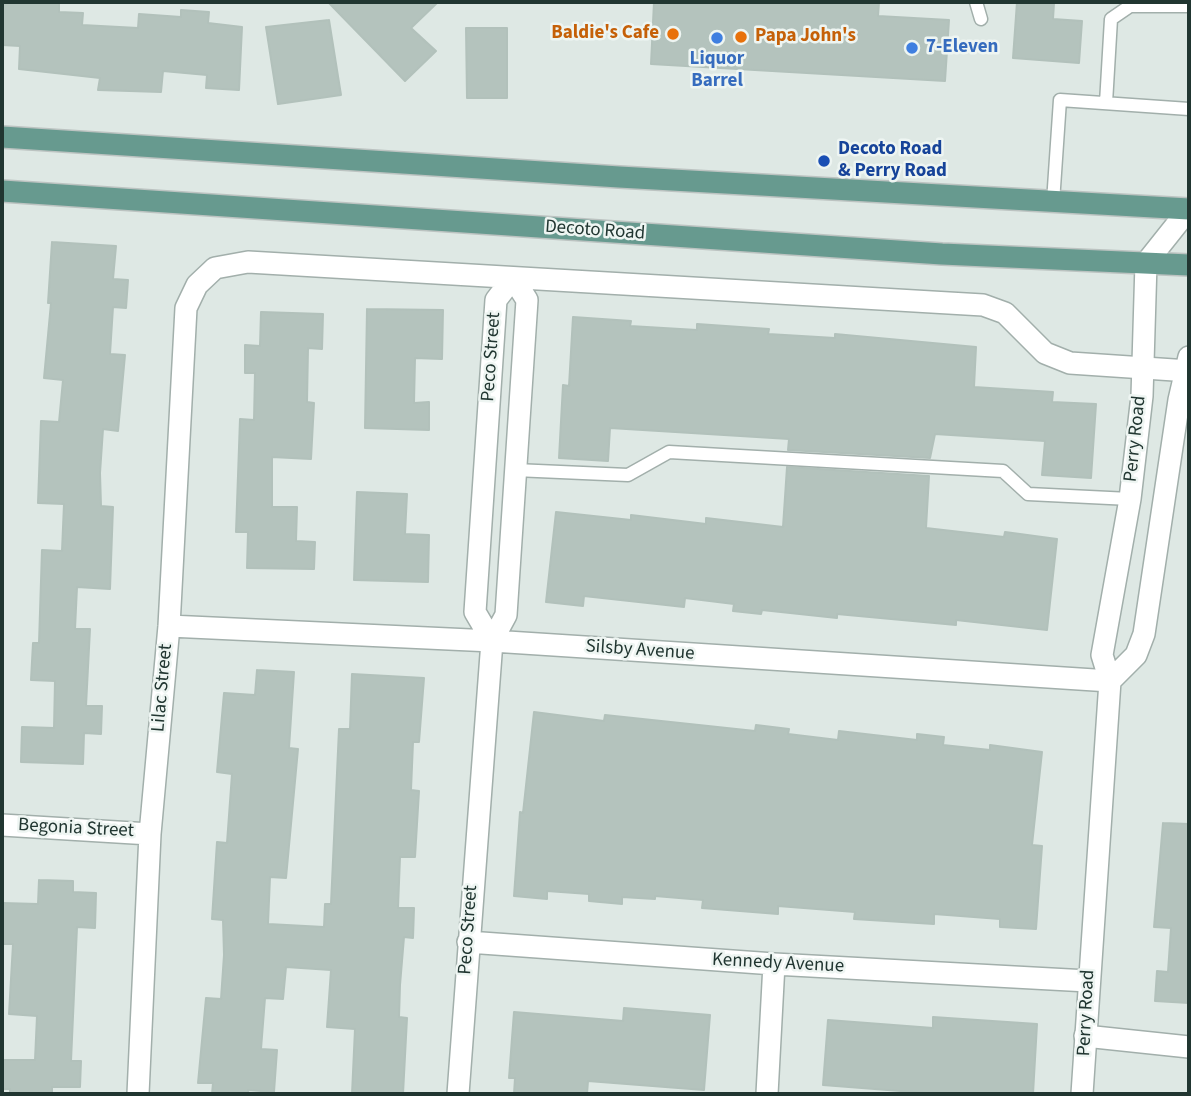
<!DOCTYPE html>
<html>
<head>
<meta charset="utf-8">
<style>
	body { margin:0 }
	#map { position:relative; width:1191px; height:1096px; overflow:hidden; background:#dee8e4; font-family:"Source Sans 3",sans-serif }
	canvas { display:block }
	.frame { position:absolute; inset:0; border:4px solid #213631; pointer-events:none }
</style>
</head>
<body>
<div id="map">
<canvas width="1191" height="1096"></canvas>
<div class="frame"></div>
</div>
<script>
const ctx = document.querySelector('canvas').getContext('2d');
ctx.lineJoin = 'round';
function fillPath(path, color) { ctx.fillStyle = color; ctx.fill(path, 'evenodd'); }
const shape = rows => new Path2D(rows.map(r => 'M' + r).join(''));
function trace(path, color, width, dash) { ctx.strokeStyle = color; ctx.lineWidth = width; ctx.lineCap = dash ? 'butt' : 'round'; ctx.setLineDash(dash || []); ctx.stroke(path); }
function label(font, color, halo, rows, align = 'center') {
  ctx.font = font + ' "Source Sans 3",sans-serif'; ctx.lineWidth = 5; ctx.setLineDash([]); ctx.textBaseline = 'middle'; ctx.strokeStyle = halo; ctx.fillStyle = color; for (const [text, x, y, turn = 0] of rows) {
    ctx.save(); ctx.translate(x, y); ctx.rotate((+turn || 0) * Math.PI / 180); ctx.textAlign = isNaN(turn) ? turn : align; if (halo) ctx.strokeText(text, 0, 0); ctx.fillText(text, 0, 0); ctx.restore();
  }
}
const building = shape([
	[2,2,59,2,59,12,83,13,82,25,138,28,139,14,181,17,181,10,209,12,208,23,242,27,239,90,206,88,207,75,163,71,161,92,98,90,100,78,19,69,20,46,2,45,2,2],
	[328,2,438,2,411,28,436,51,405,81,328,2],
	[654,2,879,2,878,16,949,20,945,81,651,64,654,2],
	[1017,2,1054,3,1053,19,1082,21,1079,63,1013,58,1017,2],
	[329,20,341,95,278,104,266,27,329,20],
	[466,28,507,28,507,98,467,98,466,28],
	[52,242,116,246,113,279,128,280,126,308,113,307,110,354,125,355,118,431,103,429,100,473,101,506,113,507,110,589,77,587,75,629,90,629,86,706,102,706,101,734,84,733,83,764,21,762,22,727,54,728,55,681,31,680,33,643,39,643,42,550,62,551,64,504,38,503,41,421,59,422,63,380,44,378,51,303,48,303,52,242],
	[367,309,443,310,442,359,415,358,414,403,429,402,429,430,365,428,367,309],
	[261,312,323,314,322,349,308,348,307,402,314,403,311,459,272,457,272,507,297,507,296,541,315,542,314,569,247,568,248,532,236,532,240,419,254,420,255,373,245,373,245,345,260,346,261,312],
	[573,317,631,321,630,326,697,330,697,324,769,329,768,334,835,338,835,334,976,347,974,387,1053,392,1052,402,1096,404,1091,478,1042,475,1045,441,935,434,930,458,788,450,789,439,610,428,608,461,559,458,563,385,569,386,573,317],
	[787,467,929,476,926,528,1004,537,1005,532,1057,539,1047,630,956,620,956,625,837,614,837,618,762,610,761,614,733,611,734,604,685,598,684,607,584,596,583,606,546,602,556,512,631,520,631,515,706,524,706,518,783,527,787,467],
	[357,492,407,494,405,534,429,535,428,582,354,580,357,492],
	[257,670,294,672,289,748,298,749,286,878,270,877,268,924,324,927,325,904,331,904,339,729,350,729,352,674,424,678,419,742,413,742,411,790,419,791,415,857,400,857,398,908,414,908,413,938,404,937,400,985,399,1017,407,1018,403,1094,352,1094,355,1029,327,1027,331,970,286,967,283,999,265,998,261,1049,277,1050,274,1092,248,1090,248,1094,212,1094,213,1083,198,1083,206,998,221,999,224,955,223,920,212,919,217,842,227,843,232,774,217,772,224,693,255,695,257,670],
	[534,712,604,721,605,715,755,731,756,725,789,729,788,734,838,740,839,731,917,740,917,734,944,737,943,745,990,750,990,745,1042,752,1032,845,1042,846,1036,929,1000,927,1000,919,934,914,934,924,854,919,855,912,778,906,778,914,702,908,703,900,655,896,655,899,622,897,622,904,589,901,589,894,547,891,547,899,514,896,520,812,523,813,534,712],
	[1163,823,1189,824,1189,1003,1155,1001,1157,971,1168,972,1171,928,1154,927,1163,823],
	[39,880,73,881,73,892,96,893,95,928,77,927,71,1061,81,1061,80,1087,52,1087,52,1094,10,1094,10,1089,2,1089,2,1060,35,1060,37,1016,9,1014,13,944,2,944,2,903,38,904,39,880],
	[624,1008,710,1015,704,1090,588,1081,587,1094,514,1094,515,1078,509,1078,514,1012,623,1021,624,1008],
	[933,1017,1037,1024,1033,1094,939,1094,823,1085,828,1020,933,1028,933,1017]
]);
const service = shape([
	[976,2,981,19],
	[1106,103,1111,19,1130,6,1189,6],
	[1053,202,1060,100,1189,109],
	[515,470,628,475,669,452,1003,471,1028,494,1130,499]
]);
const minor = shape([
	[169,626,492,641,1110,681],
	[2,825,150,834],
	[468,942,774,964,1088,981],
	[1085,1036,1189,1047],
	[138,1094,150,834,169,626,186,308,197,285,215,268,248,262,983,305,1005,313,1045,353,1070,363,1189,371],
	[458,1094,492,641,506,615,527,300,513,278,496,300,475,612,492,641],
	[767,1094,774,964]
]);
const tertiary = shape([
	[1110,681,1136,655,1144,634,1179,400,1189,357],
	[1082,1094,1110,681,1102,655,1130,499,1142,396,1146,263,1189,209]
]);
const primary = shape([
	[2,137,619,177,1189,209],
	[2,191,942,254,1189,265]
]);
const markers = [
	[673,34,7,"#e8710a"],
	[741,37,7,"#e8710a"],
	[717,38,7,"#3f7fe0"],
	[912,48,7,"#3f7fe0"],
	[824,161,7,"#1a4fb4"]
];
const foodNames = [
	["Baldie's Cafe",659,34],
	["Papa John's",755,37,"left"]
];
const shopNames = [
	["7-Eleven",926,48],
	["Liquor",717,60,"center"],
	["Barrel",717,82,"center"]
];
const transitNames = [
	["Decoto Road",838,150],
	["& Perry Road",838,172]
];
const streetNames = [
	["Decoto Road",595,231,4],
	["Peco Street",492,357,-86],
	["Perry Road",1136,439,-84],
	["Silsby Avenue",640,651,4],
	["Lilac Street",163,688,-85],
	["Begonia Street",76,829,3],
	["Peco Street",469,930,-86],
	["Kennedy Avenue",778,964,3],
	["Perry Road",1087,1013,-87]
];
fillPath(building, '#b4c3bd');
trace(building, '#b2c1bb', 2);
trace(service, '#a2afab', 15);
trace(minor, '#a2afab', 24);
trace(tertiary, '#a2afab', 24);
trace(primary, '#bcc3c1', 24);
trace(service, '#fff', 12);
trace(minor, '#fff', 21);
trace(tertiary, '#fff', 21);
trace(primary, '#679a8f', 21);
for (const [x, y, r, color] of markers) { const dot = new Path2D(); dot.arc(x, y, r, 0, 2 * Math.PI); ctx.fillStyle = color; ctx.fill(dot); trace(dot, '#eef5f2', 2.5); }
label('bold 19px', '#c56008', '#eef5f2', foodNames, 'right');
label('bold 19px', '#366cbe', '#eef5f2', shopNames, 'left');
label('bold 19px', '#164399', '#eef5f2', transitNames, 'left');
label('19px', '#213631', '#eef5f2', streetNames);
</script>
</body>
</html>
